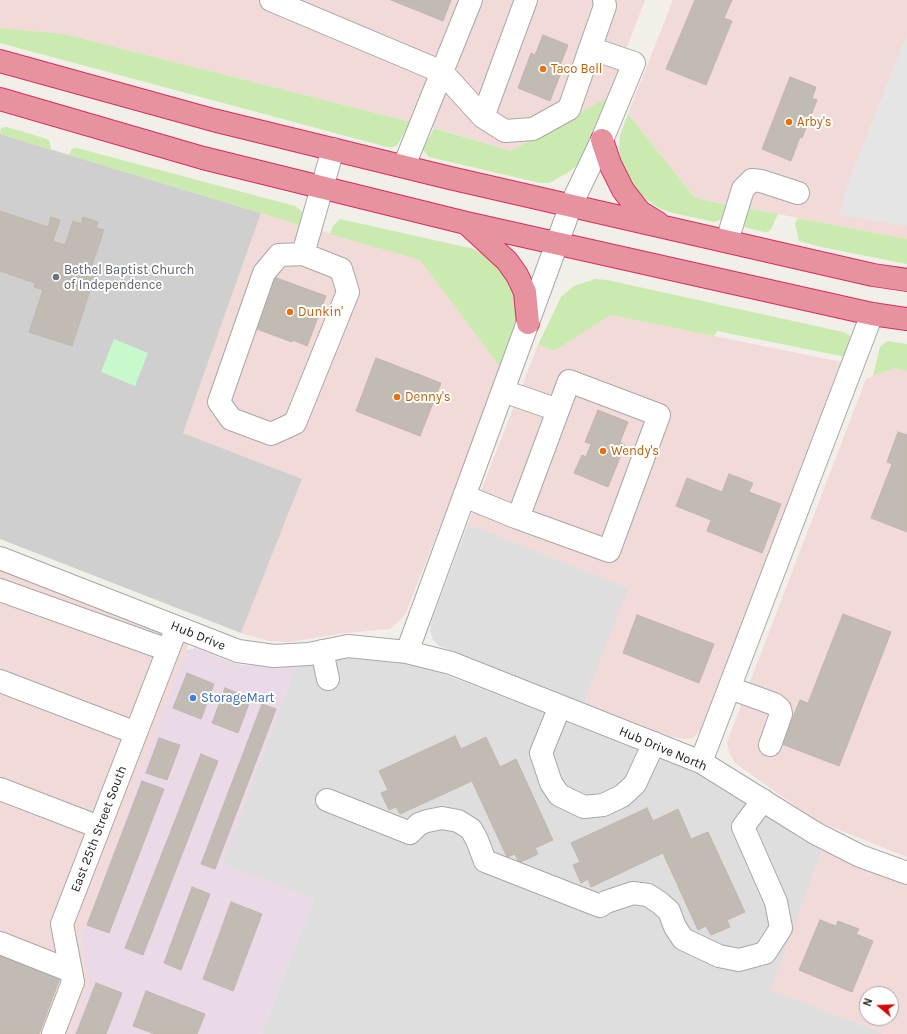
<!DOCTYPE html>
<html>
<head>
<meta charset="utf-8">
<style>
	body { margin:0 }
	#map { position:relative; width:907px; height:1034px; overflow:hidden; background:#f1efe8; font-family:Karla,sans-serif }
	canvas { display:block }
	.north { position:absolute; left:859px; top:986px; width:40px; height:40px; box-sizing:border-box; background:#fff; border:1px solid #a6a6a6; border-radius:50%; rotate:289deg; font-size:11px; font-weight:700; line-height:16px; text-align:center; color:#212121 }
	.north::after { content:''; display:block; margin:auto; width:14px; height:18px; background:#d10902; clip-path:polygon(50% 0,100% 100%,50% 72%,0 100%) }
</style>
</head>
<body>
<div id="map">
<canvas width="907" height="1034"></canvas>
<div class="north">N</div>
</div>
<script>
const ctx = document.querySelector('canvas').getContext('2d');
ctx.lineJoin = 'round';
function fillPath(path, color) { ctx.fillStyle = color; ctx.fill(path, 'evenodd'); }
const shape = rows => new Path2D(rows.map(r => 'M' + r).join(''));
function trace(path, color, width, dash) { ctx.strokeStyle = color; ctx.lineWidth = width; ctx.lineCap = dash ? 'butt' : 'round'; ctx.setLineDash(dash || []); ctx.stroke(path); }
function label(font, color, halo, rows, align = 'center') {
  ctx.font = font + ' Karla,sans-serif'; ctx.lineWidth = 4; ctx.setLineDash([]); ctx.textBaseline = 'middle'; ctx.strokeStyle = halo; ctx.fillStyle = color; for (const [text, x, y, turn = 0] of rows) {
    ctx.save(); ctx.translate(x, y); ctx.rotate((+turn || 0) * Math.PI / 180); ctx.textAlign = isNaN(turn) ? turn : align; if (halo) ctx.strokeText(text, 0, 0); ctx.fillText(text, 0, 0); ctx.restore();
  }
}
const residential = shape([
	[468,524,629,588,584,703,439,646,433,640,430,631,432,620],
	[371,657,395,659,426,667,715,780,801,839,822,850,771,990,885,1034,261,1034,314,899,222,864,295,667,345,658]
]);
const commercial = shape([
	[0,0,645,0,608,97,511,151,439,129,64,34,0,28],
	[673,0,907,0,907,239,695,198,628,114],
	[261,213,420,260,502,369,405,615,390,629,345,633,289,642,269,641,241,633,302,479,183,433],
	[611,315,847,363,707,724,693,738,684,739,669,736,584,703,628,588,468,524,538,345,554,351],
	[894,368,907,371,907,857,817,821,735,763,729,752,727,742,866,379],
	[0,568,191,637,80,939,91,982,72,1034,0,1034],
	[822,850,907,883,907,1034,885,1034,770,990],
	[867,994,891,994,891,1018,867,1018]
]);
const industrial = shape([
	[196,648,230,662,242,665,295,667,223,864,314,899,261,1034,72,1034,90,982,80,939,186,650]
]);
const religious = shape([
	[0,134,261,213,183,433,302,479,241,633,0,539]
]);
const grass = shape([
	[0,28,64,34,411,122,397,145,394,147,387,147,0,43],
	[608,97,586,152,578,164,569,172,549,183,540,183,429,157,423,150,434,128,511,151],
	[628,114,695,198,728,205,722,219,714,222,669,212,657,207,634,190,621,164,619,150,620,136],
	[7,127,47,139,50,142,51,150,0,134,1,128],
	[77,148,295,206,302,212,303,216,300,225,69,155,72,149],
	[746,208,778,214,771,229,768,232,764,232,744,227,741,224],
	[798,218,907,239,907,264,821,247,799,241,795,223],
	[340,219,474,249,491,260,505,273,517,298,517,326,502,369,420,260,330,234,333,226],
	[595,279,607,280,843,332,849,335,851,339,846,357,717,331,714,336,611,315,554,351,538,345,561,297,574,286],
	[887,341,907,344,907,371,894,368,873,376,880,347]
]);
const park = shape([
	[114,339,148,353,135,386,101,372]
]);
const parking = shape([
	[907,33,907,226,839,215,849,180]
]);
const building = shape([
	[391,0,451,0,443,21,391,0],
	[695,0,732,0,724,18,732,21,706,85,666,69,695,0],
	[543,35,568,45,559,68,562,70,550,101,518,88,531,53,535,55,543,35],
	[790,77,816,87,812,98,817,100,802,138,800,137,791,161,762,149,790,77],
	[0,211,48,227,51,217,60,220,53,241,65,245,73,221,81,224,83,217,98,222,96,228,104,230,92,265,98,266,72,346,29,332,43,290,34,287,35,283,0,271,0,211],
	[274,277,326,296,307,346,293,340,292,342,254,328,274,277],
	[376,358,441,383,420,436,356,411,376,358],
	[598,410,628,422,620,442,625,445,608,487,574,473,582,455,586,457,591,444,585,442,598,410],
	[898,432,907,435,907,532,871,518,892,464,887,462,898,432],
	[729,474,753,483,749,492,781,504,762,553,707,531,711,520,676,506,687,478,722,492,729,474],
	[843,614,891,632,839,766,782,744,800,700,808,703,843,614],
	[637,615,714,644,699,683,623,653,637,615],
	[187,673,214,684,201,719,173,708,187,673],
	[225,688,251,698,238,733,212,723,225,688],
	[262,704,276,709,215,869,201,864,262,704],
	[455,736,461,749,486,737,500,767,516,759,553,840,535,848,538,854,519,863,515,854,507,857,472,781,400,814,396,807,389,810,381,793,388,790,379,771,455,736],
	[159,738,180,745,167,780,146,773,159,738],
	[201,754,218,761,143,955,125,948,201,754],
	[142,781,164,789,109,933,87,925,142,781],
	[647,808,653,821,678,809,691,839,708,832,745,912,727,920,730,927,711,935,706,926,698,930,663,853,591,887,588,879,581,883,573,865,580,862,571,843,647,808],
	[192,887,210,894,181,970,164,963,192,887],
	[231,902,262,914,233,991,203,979,231,902],
	[820,920,836,926,838,921,859,929,856,934,873,941,852,992,799,970,820,920],
	[0,955,60,978,39,1034,0,1034,0,955],
	[96,983,122,993,106,1034,76,1034,96,983],
	[146,991,205,1014,197,1034,155,1034,133,1026,146,991]
]);
const minor = shape([
	[271,0,442,72,483,117,505,131,533,129,569,109,605,6,604,0],
	[483,117,526,0],
	[404,166,471,0],
	[727,241,743,189,752,180,761,181,798,193],
	[303,254,341,269,348,292,295,423,271,434,231,419,219,402,264,273,279,255,303,254],
	[303,254,333,149],
	[503,391,558,410],
	[464,496,518,518,609,551,659,415,569,381,518,518],
	[0,558,238,651,274,656,309,654,348,646,407,652,451,663,701,762,815,833,860,856,907,873],
	[0,590,168,650],
	[322,651,328,679],
	[407,652,571,205,602,140,634,63,590,48],
	[0,681,136,733],
	[730,688,774,704,780,709,781,714,770,745],
	[560,706,541,753,551,783,559,795,584,807,603,805,622,796,635,784,654,743],
	[701,762,872,314],
	[0,789,99,827],
	[327,800,410,833,419,824,427,821,442,818,458,821,471,829,477,840,485,861,600,906,606,902,633,893,648,895,660,903,669,911,675,927,683,939,719,956,739,960,765,953,781,928,776,902,743,827,763,800],
	[0,943,71,971],
	[53,1034,73,982,62,924,177,627]
]);
const highway = shape([
	[0,61,213,120,450,178,873,275,907,280],
	[0,99,203,158,466,223,872,314,907,319],
	[602,140,610,164,623,190,640,212,658,223],
	[466,223,507,261,517,275,525,292,528,323]
]);
const markers = [
	[543,69,4,"#e8710a"],
	[789,122,4,"#e8710a"],
	[56,277,4,"#6b7280"],
	[290,312,4,"#e8710a"],
	[397,397,4,"#e8710a"],
	[603,451,4,"#e8710a"],
	[193,698,4,"#3f7fe0"]
];
const foodNames = [
	["Taco Bell",551,69],
	["Arby's",797,122],
	["Dunkin'",298,312],
	["Denny's",405,397],
	["Wendy's",611,451]
];
const worshipNames = [
	["Bethel Baptist Church",64,270],
	["of Independence",64,285]
];
const streetNames = [
	["Hub Drive",198,636,22],
	["Hub Drive North",663,749,23],
	["East 25th Street South",99,829,-69]
];
const shopNames = [
	["StorageMart",201,698]
];
fillPath(residential, '#dfdede');
fillPath(commercial, '#f1dad8');
fillPath(industrial, '#eadae7');
fillPath(religious, '#cfcfcf');
fillPath(grass, '#caeab0');
fillPath(park, '#c7f9cd');
fillPath(parking, '#e5e5e5');
fillPath(building, '#c2bbb4');
trace(building, '#c3b6ab', 1);
trace(minor, '#a8a8a8', 24);
trace(highway, '#da2b61', 24);
trace(minor, '#fff', 22);
trace(highway, '#e7929f', 22);
for (const [x, y, r, color] of markers) { const dot = new Path2D(); dot.arc(x, y, r, 0, 2 * Math.PI); ctx.fillStyle = color; ctx.fill(dot); trace(dot, '#fff', 1.5); }
label('13px', '#c56008', '#fff', foodNames, 'left');
label('13px', '#5b616d', '#fff', worshipNames, 'left');
label('13px', '#212121', '#fff', streetNames);
label('13px', '#366cbe', '#fff', shopNames, 'left');
</script>
</body>
</html>
